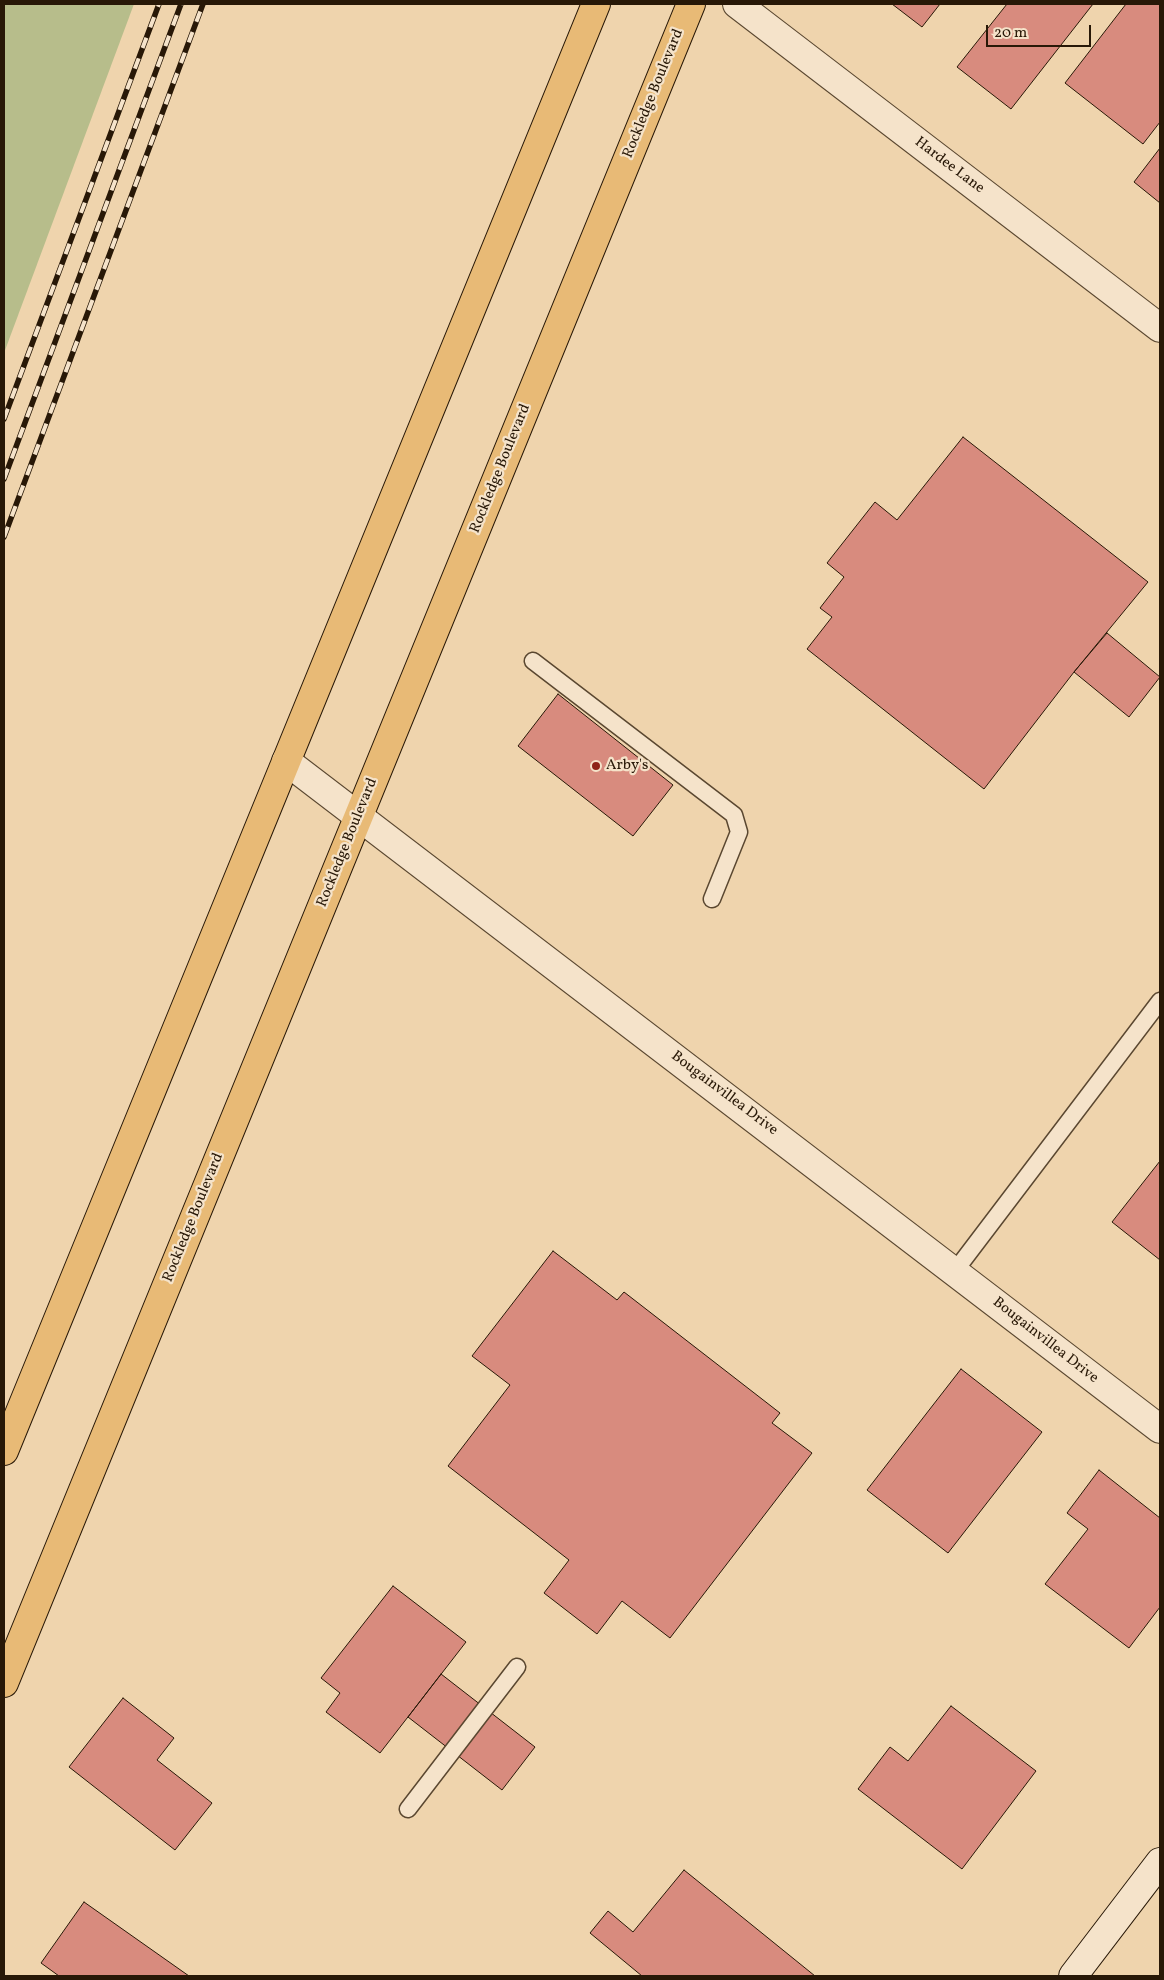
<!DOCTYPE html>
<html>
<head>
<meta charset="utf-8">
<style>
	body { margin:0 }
	#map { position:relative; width:1164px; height:1980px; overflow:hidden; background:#efd4ad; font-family:Vollkorn,serif }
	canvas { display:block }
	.frame { position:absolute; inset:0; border:5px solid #281807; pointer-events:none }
	.scale { position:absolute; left:986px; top:25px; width:105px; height:22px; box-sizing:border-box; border:2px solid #281807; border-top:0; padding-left:6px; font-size:15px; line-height:18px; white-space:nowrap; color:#281807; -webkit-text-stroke:4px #f5e3ca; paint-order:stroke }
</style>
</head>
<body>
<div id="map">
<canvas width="1164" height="1980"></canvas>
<div class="frame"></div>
<div class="scale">20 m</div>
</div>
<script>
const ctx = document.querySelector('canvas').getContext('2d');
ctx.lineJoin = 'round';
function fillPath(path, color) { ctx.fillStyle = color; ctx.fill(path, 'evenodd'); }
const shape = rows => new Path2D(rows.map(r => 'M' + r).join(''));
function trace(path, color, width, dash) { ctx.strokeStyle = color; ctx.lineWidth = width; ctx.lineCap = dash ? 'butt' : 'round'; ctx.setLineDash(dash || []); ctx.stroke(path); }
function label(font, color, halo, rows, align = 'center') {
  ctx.font = font + ' Vollkorn,serif'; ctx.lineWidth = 4.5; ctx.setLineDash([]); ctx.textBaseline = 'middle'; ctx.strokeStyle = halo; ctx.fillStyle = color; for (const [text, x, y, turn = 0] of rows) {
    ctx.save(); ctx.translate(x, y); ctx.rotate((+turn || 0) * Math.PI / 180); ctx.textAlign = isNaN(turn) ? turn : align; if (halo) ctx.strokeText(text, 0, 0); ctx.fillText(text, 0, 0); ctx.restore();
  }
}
const green = shape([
	[4,4,134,4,4,353]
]);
const building = shape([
	[892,4,940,4,922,27,892,4],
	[1007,4,1093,4,1011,109,957,67,1007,4],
	[1126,4,1160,4,1160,122,1143,144,1065,83,1126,4],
	[1160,148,1160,203,1134,182,1160,148],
	[963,437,1148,582,1074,672,984,789,807,649,832,617,820,608,844,577,827,563,875,502,897,520,963,437],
	[1107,633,1160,677,1129,717,1074,672,1107,633],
	[558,694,673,785,633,836,518,746,558,694],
	[1160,1161,1160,1260,1112,1222,1160,1161],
	[553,1251,617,1300,624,1292,780,1413,772,1423,812,1453,670,1638,622,1601,597,1634,544,1593,569,1560,448,1466,510,1385,472,1356,553,1251],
	[961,1369,1042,1432,948,1553,867,1490,961,1369],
	[1099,1470,1160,1518,1160,1607,1129,1648,1045,1584,1088,1529,1067,1513,1099,1470],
	[393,1586,466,1642,380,1753,326,1712,340,1693,321,1678,393,1586],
	[441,1674,535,1747,502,1790,408,1717,441,1674],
	[123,1698,174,1738,157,1760,212,1803,175,1850,69,1767,123,1698],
	[951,1706,1036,1771,962,1869,858,1789,890,1747,908,1761,951,1706],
	[684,1870,815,1976,642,1976,590,1933,608,1911,633,1932,684,1870],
	[84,1902,189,1976,59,1976,41,1963,84,1902]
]);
const lane = shape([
	[533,661,734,815,739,832,712,899],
	[955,1271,1160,1001],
	[408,1809,517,1667]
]);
const street = shape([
	[737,4,1160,328],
	[286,761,1160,1429]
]);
const secondary = shape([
	[1073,1976,1160,1862]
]);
const primary = shape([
	[4,1451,596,4],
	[4,1683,691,4]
]);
const rail = shape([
	[4,419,159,4],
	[4,479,181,4],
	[4,537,203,4]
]);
const markers = [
	[596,766,5,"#8f2418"]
];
const streetNames = [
	["Rockledge Boulevard",654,94,-68],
	["Hardee Lane",949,166,37],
	["Rockledge Boulevard",501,469,-68],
	["Rockledge Boulevard",348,843,-68],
	["Bougainvillea Drive",724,1094,37],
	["Rockledge Boulevard",194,1218,-68],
	["Bougainvillea Drive",1045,1341,38]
];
const poiNames = [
	["Arby's",606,766]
];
fillPath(green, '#b7bd8b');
fillPath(building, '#d88b7e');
trace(building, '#281807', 1);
trace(lane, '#5a4730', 19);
trace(street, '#5a4730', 30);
trace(secondary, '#281807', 30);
trace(primary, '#281807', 30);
trace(lane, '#f5e3ca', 16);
trace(street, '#f5e3ca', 28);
trace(secondary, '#f5e3ca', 28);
trace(primary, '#e8ba76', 28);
trace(rail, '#281807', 5.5);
trace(rail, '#f5e3ca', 4, [11]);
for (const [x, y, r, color] of markers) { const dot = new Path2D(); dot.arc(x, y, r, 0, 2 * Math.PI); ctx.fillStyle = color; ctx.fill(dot); trace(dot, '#f5e3ca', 2); }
label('15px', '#281807', '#f5e3ca', streetNames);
label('15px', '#281807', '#f5e3ca', poiNames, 'left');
</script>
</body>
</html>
